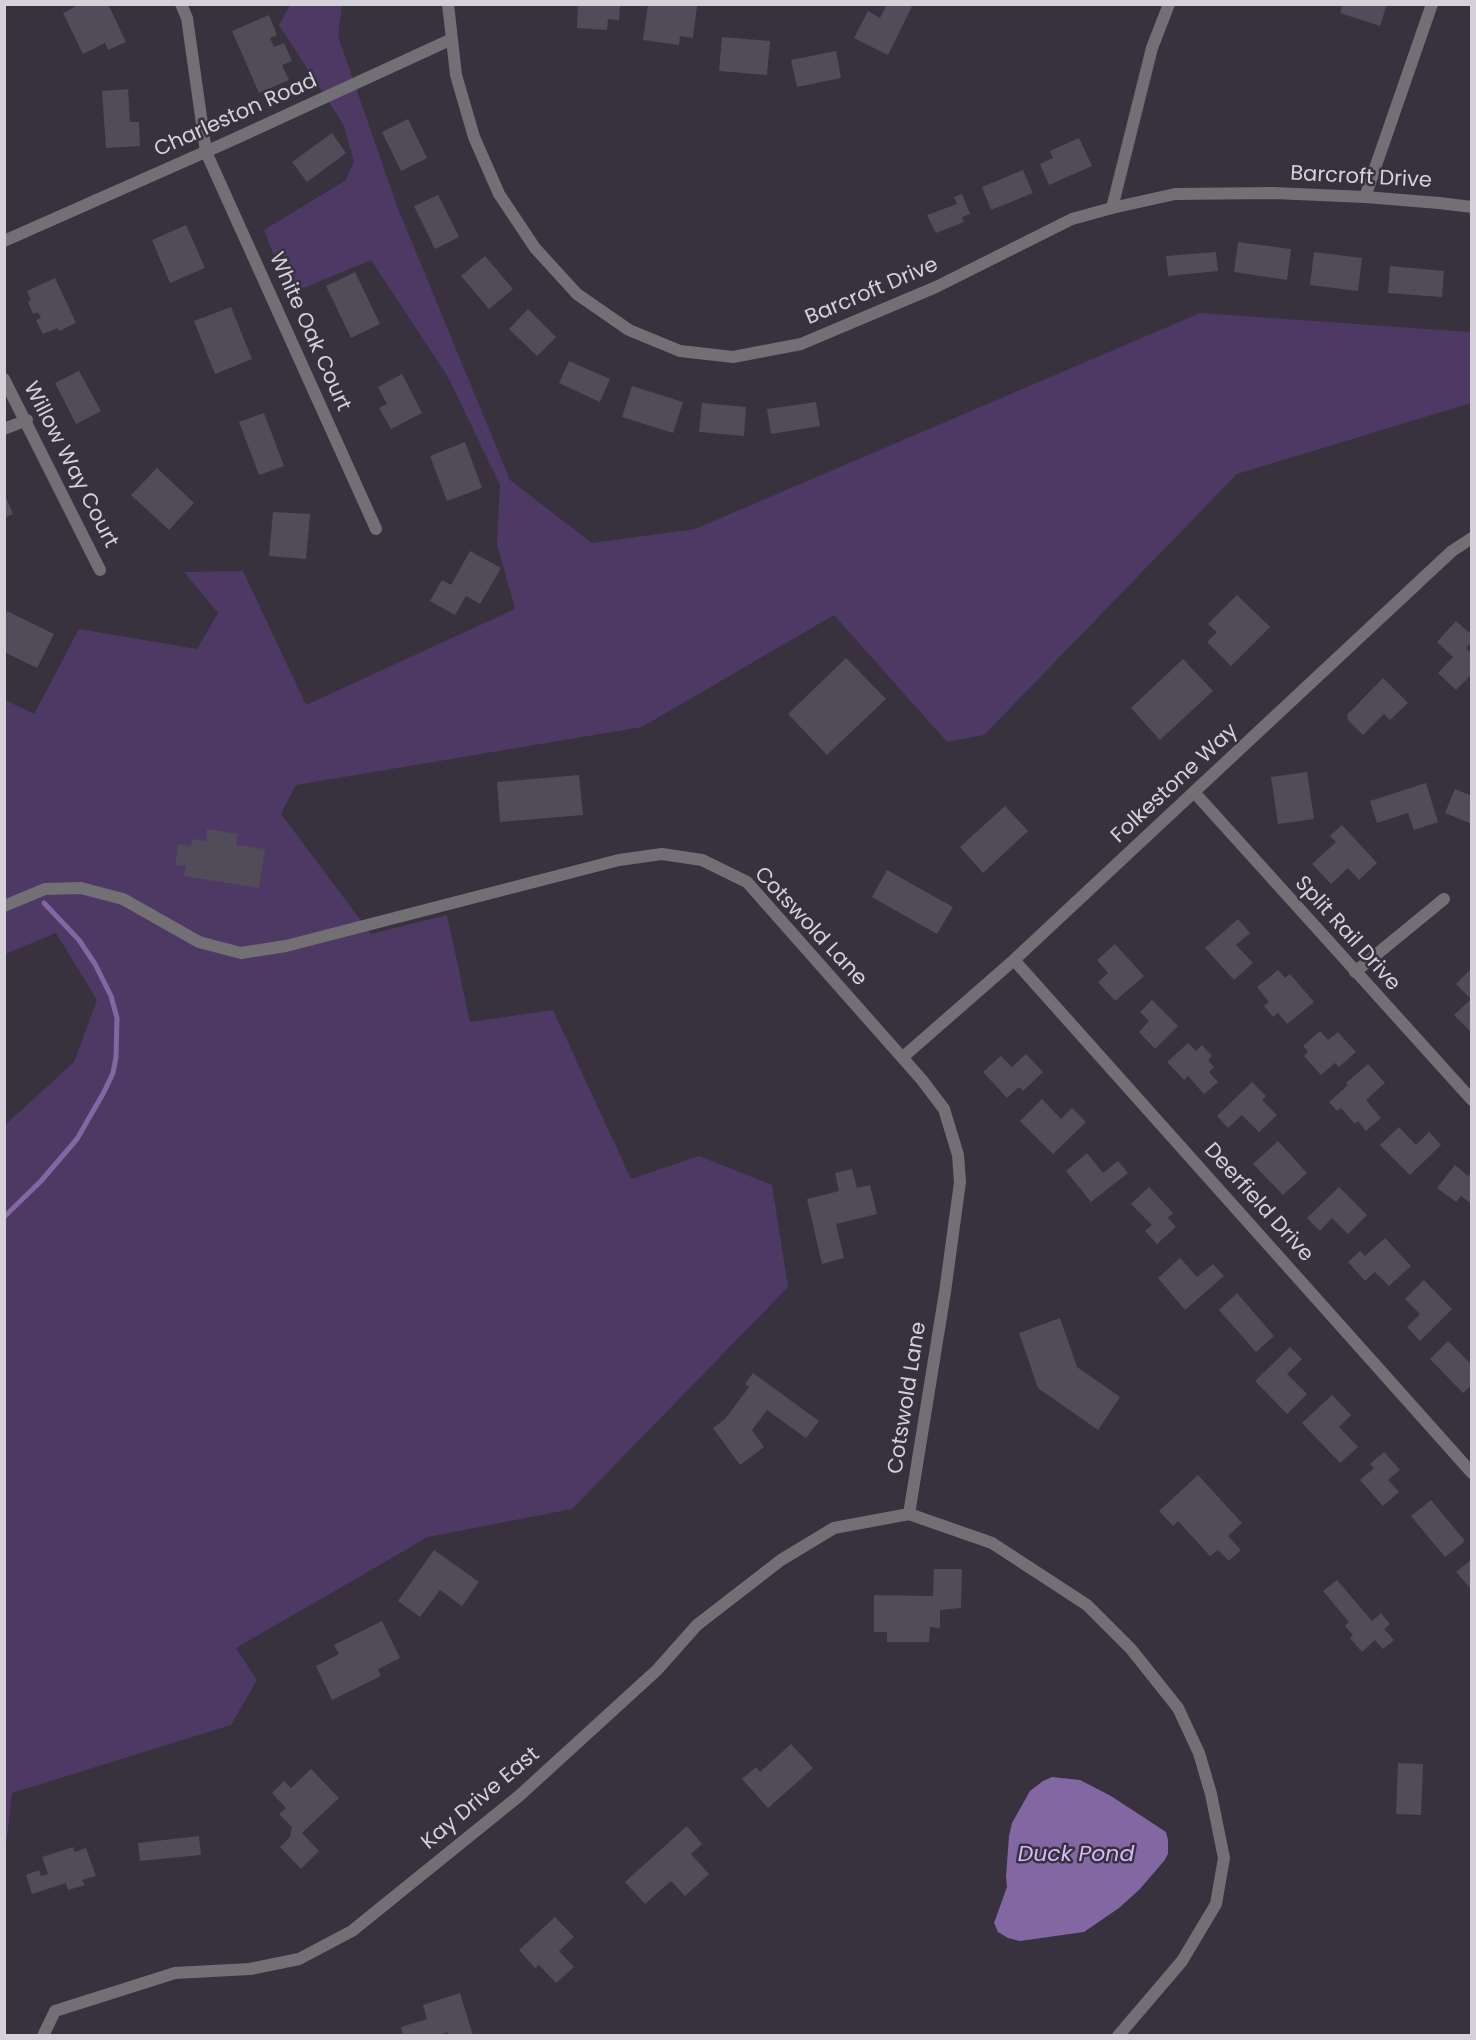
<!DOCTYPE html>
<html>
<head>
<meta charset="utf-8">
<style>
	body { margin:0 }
	#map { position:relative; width:1476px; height:2040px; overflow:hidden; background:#37323e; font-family:Poppins,sans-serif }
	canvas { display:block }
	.frame { position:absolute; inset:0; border:6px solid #d4d1d9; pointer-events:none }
</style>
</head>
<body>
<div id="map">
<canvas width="1476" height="2040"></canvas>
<div class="frame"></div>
</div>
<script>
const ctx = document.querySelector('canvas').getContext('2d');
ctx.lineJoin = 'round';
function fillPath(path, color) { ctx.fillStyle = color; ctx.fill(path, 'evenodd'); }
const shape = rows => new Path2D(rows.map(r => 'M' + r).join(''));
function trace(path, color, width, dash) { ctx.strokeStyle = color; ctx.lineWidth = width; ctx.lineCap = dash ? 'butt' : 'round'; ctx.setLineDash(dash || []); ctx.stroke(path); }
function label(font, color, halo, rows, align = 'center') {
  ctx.font = font + ' Poppins,sans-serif'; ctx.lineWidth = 5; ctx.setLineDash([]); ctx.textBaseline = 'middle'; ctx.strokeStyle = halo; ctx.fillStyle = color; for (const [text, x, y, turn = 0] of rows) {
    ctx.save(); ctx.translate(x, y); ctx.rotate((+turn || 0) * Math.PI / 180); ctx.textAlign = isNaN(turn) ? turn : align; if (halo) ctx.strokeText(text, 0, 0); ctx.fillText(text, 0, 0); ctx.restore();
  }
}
const green = shape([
	[290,5,342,5,338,36,397,206,510,480,592,543,695,529,1200,313,1471,332,1471,403,1237,474,984,735,947,742,834,615,642,727,296,785,281,814,371,934,447,915,470,1022,553,1010,631,1179,699,1156,772,1185,788,1287,572,1509,428,1537,236,1648,257,1680,231,1725,12,1793,5,1854,5,1125,74,1062,97,1000,56,933,5,954,5,700,34,714,79,629,197,649,218,613,184,572,243,571,306,705,515,609,497,544,500,485,448,377,371,260,289,294,264,230,346,180,354,161,343,124,279,25]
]);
const water = shape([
	[1052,1777,1080,1780,1111,1796,1166,1832,1168,1840,1168,1854,1164,1861,1140,1889,1119,1908,1084,1932,1020,1941,1008,1938,998,1932,994,1923,1007,1887,1006,1877,1009,1836,1012,1823,1030,1791,1043,1781]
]);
const stream = shape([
	[4,1217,41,1181,77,1139,104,1092,113,1073,116,1057,117,1018,111,996,95,964,79,940,44,903]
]);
const building = shape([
	[80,4,108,4,126,42,108,50,105,43,83,54,63,13],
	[578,4,620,4,619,20,608,19,607,30,577,28],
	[648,4,697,6,693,38,680,36,679,45,643,40],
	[887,4,913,4,888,55,854,38,868,11,880,18],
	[1343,4,1387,4,1380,26,1340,13],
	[269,15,277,35,270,38,274,47,284,43,292,61,282,65,289,80,259,93,232,31],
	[722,37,770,41,767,75,719,71],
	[836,51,841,78,797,87,791,60],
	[128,89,130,122,139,122,140,146,106,148,102,91],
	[408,119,427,158,401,171,382,132],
	[332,133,346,153,307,182,292,162],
	[1079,138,1092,166,1049,185,1040,164,1053,158,1050,151],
	[1023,170,1033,193,991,210,982,187],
	[962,194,970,214,962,217,964,222,936,233,927,215,957,204,954,197],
	[438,195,459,237,435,249,414,206],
	[186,225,205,268,170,283,152,240],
	[1238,242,1291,249,1287,280,1234,272],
	[1216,252,1218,271,1168,276,1166,256],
	[1314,252,1362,258,1358,291,1310,285],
	[485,256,513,289,489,309,461,276],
	[1390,266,1444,271,1442,297,1388,293],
	[355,272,380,324,351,338,326,286],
	[55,278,76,323,59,331,58,328,43,334,36,320,41,318,38,312,33,314,28,302,31,300,27,291],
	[231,307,252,359,215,374,194,321],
	[528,309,556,337,537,356,509,329],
	[569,361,610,379,600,402,559,383],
	[79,371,101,411,76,424,55,383],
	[402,374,422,413,391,429,379,408,387,404,378,387],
	[632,386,683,402,673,433,622,417],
	[816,402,820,426,771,434,767,409],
	[702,403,746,407,744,436,699,432],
	[264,413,284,466,259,475,239,422],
	[465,442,482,488,447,501,430,456],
	[157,468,194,503,169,530,131,495],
	[4,493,13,514,4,518],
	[273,512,310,514,306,559,269,556],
	[470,551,501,568,480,604,466,596,455,615,430,601,442,580,451,585],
	[1237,595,1270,627,1231,666,1207,642,1217,632,1208,624],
	[7,611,54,634,37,668,4,652,4,616],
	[1456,621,1472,635,1472,642,1466,648,1472,654,1472,674,1456,690,1438,673,1453,657,1437,642],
	[846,658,886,699,827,755,788,714],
	[1183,659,1213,691,1160,740,1131,708],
	[1383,678,1408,703,1390,720,1384,714,1363,735,1348,720,1347,715],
	[1307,772,1314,819,1278,824,1271,777],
	[579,775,583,815,500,822,497,782],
	[1426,783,1438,822,1414,830,1408,813,1377,823,1370,801],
	[1455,789,1472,796,1472,824,1445,813],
	[1005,806,1028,831,983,873,960,847],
	[1342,825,1377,863,1359,880,1348,868,1331,884,1312,864,1336,842,1330,836],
	[207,829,238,834,236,845,265,849,259,888,184,876,186,866,175,865,178,844,191,846,192,839,206,841],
	[887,870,953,907,937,934,872,897],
	[1238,919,1250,933,1236,945,1253,963,1234,980,1205,948],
	[1115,944,1144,976,1115,1001,1098,982,1108,973,1097,960],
	[1472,968,1472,1033,1454,1015,1471,999,1456,984],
	[1278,970,1285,978,1290,974,1314,1002,1287,1024,1278,1013,1273,1017,1264,1006,1269,1002,1257,987],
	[1152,1000,1178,1026,1155,1049,1139,1032,1149,1021,1140,1012],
	[1320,1031,1328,1040,1338,1032,1356,1052,1339,1067,1335,1063,1321,1075,1304,1056,1308,1052,1303,1046],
	[1188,1043,1196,1051,1202,1045,1212,1056,1208,1060,1214,1067,1209,1072,1218,1082,1204,1094,1188,1076,1184,1080,1167,1062],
	[1026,1054,1043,1072,1023,1091,1019,1087,1007,1098,983,1072,1001,1056,1012,1067],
	[1368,1064,1385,1083,1366,1100,1381,1118,1366,1131,1358,1121,1355,1124,1341,1108,1337,1111,1329,1102,1348,1085,1346,1083],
	[1252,1082,1266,1096,1262,1100,1277,1115,1259,1132,1242,1115,1228,1128,1217,1116],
	[1042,1099,1061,1119,1072,1108,1086,1122,1053,1154,1020,1121],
	[1399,1127,1416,1145,1429,1132,1441,1145,1410,1175,1380,1145],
	[1278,1141,1307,1173,1283,1195,1253,1164],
	[1087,1153,1103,1173,1118,1161,1128,1173,1091,1202,1066,1171],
	[1455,1165,1468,1176,1472,1171,1472,1204,1461,1196,1456,1202,1437,1188],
	[852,1169,857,1188,870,1185,877,1214,836,1224,844,1258,822,1264,807,1199,839,1191,835,1173],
	[1149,1187,1173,1213,1168,1218,1176,1227,1157,1244,1145,1231,1152,1225,1131,1204],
	[1339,1187,1367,1215,1348,1234,1332,1218,1320,1231,1307,1218],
	[1385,1238,1411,1266,1389,1286,1375,1272,1365,1281,1348,1262,1360,1251,1365,1256],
	[1180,1258,1197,1277,1213,1264,1224,1276,1185,1310,1158,1278],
	[1424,1280,1452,1309,1420,1341,1407,1327,1420,1314,1405,1299],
	[1237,1293,1274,1336,1256,1352,1219,1310],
	[1060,1318,1077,1367,1120,1397,1098,1430,1038,1388,1019,1333],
	[1448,1341,1472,1365,1472,1385,1463,1393,1430,1359],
	[1290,1347,1302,1359,1287,1374,1307,1394,1287,1414,1255,1381],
	[753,1373,819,1421,806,1438,767,1410,752,1430,764,1447,740,1465,713,1428,725,1419,749,1387,745,1384],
	[1332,1395,1351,1415,1339,1427,1358,1447,1340,1463,1302,1423],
	[1384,1452,1400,1470,1388,1480,1399,1492,1383,1506,1360,1480,1374,1468,1370,1464],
	[1198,1475,1242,1523,1228,1536,1241,1550,1229,1561,1218,1550,1210,1556,1178,1521,1173,1526,1159,1511],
	[1431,1500,1465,1541,1445,1557,1411,1516],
	[434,1550,479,1582,462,1606,440,1590,420,1617,398,1601],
	[1472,1559,1472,1590,1456,1572],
	[934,1569,962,1569,961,1608,940,1610,940,1628,930,1627,929,1642,887,1642,887,1632,874,1632,874,1595,933,1596],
	[1337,1580,1372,1621,1381,1613,1390,1624,1384,1629,1394,1640,1383,1649,1375,1640,1362,1652,1350,1638,1353,1635,1345,1626,1349,1622,1323,1591],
	[382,1621,400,1658,378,1669,381,1676,332,1700,316,1666,339,1654,334,1645],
	[791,1744,813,1768,768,1808,742,1779,756,1767,760,1772],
	[1398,1763,1423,1764,1421,1815,1396,1814],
	[311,1769,339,1798,302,1833,319,1851,301,1869,280,1847,290,1837,292,1827,279,1814,286,1808,272,1793,284,1781,291,1788],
	[687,1826,702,1844,691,1854,709,1874,685,1896,671,1881,645,1904,625,1882],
	[199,1836,201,1855,140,1861,138,1843],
	[73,1847,75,1852,86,1848,96,1876,82,1880,85,1885,68,1890,66,1883,32,1894,26,1875,39,1870,41,1876,48,1874,42,1857],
	[555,1917,574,1937,559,1951,574,1967,556,1983,539,1965,535,1968,519,1950],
	[460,1993,473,2036,449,2036,448,2032,437,2036,403,2036,401,2027,427,2019,423,2005]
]);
const street = shape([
	[181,4,187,18,206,152,376,529],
	[448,4,456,75,474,137,499,194,535,248,577,294,629,330,680,351,733,357,801,344,936,287,1072,219,1112,208,1175,194,1274,193,1365,197,1439,203,1472,207],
	[1365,197,1432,4],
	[1112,208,1152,48,1169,4],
	[4,241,230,141,452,39],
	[4,379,100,570],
	[4,429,27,420],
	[1194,792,1472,1100],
	[4,906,45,889,81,888,123,899,199,942,241,953,286,946,619,860,662,854,702,860,747,882,922,1080,944,1109,958,1155,960,1182,945,1292,909,1514],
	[1014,960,1472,1473],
	[1355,972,1444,899],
	[903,1057,1014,960,1452,551,1472,538],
	[43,2036,55,2011,175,1973,250,1969,299,1959,352,1931,519,1796,657,1670,697,1625,781,1560,834,1528,909,1514,992,1543,1087,1605,1131,1649,1178,1708,1199,1753,1211,1794,1224,1858,1216,1904,1182,1961,1118,2036]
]);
const streetNames = [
	["Charleston Road",236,116,-24],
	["Barcroft Drive",1361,178,3],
	["Barcroft Drive",872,292,-23],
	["White Oak Court",309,332,66],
	["Willow Way Court",70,465,63],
	["Folkestone Way",1175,784,-43],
	["Cotswold Lane",810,927,47],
	["Split Rail Drive",1347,934,48],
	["Deerfield Drive",1258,1203,48],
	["Cotswold Lane",908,1398,-81],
	["Kay Drive East",481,1799,-40]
];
const waterNames = [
	["Duck Pond",1076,1855]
];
fillPath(green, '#4d3963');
fillPath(water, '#8367a2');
trace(stream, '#8367a2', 5);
fillPath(building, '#514c59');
trace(street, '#726f75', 12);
label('21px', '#d4d1d9', '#37323e', streetNames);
label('italic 22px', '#d7b8fc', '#37323e', waterNames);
</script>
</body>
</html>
